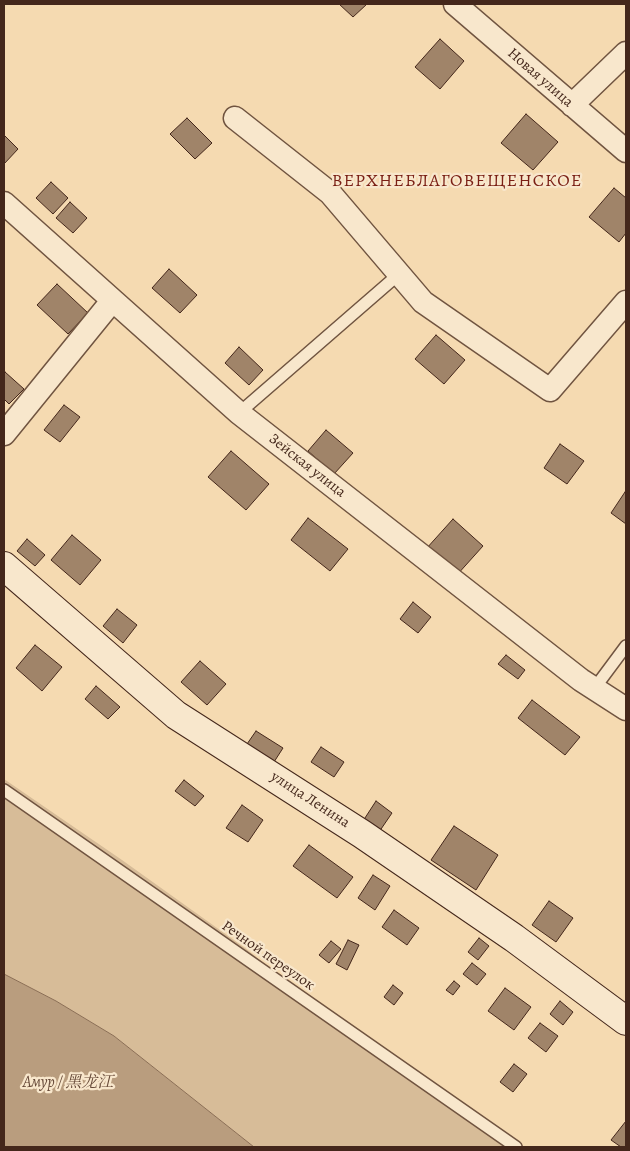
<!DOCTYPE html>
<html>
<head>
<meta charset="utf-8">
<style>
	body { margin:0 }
	#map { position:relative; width:630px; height:1151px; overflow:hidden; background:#f5dab1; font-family:Alegreya,serif }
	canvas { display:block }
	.frame { position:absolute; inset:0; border:5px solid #44271b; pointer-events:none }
</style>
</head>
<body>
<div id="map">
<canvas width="630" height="1151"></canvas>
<div class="frame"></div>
</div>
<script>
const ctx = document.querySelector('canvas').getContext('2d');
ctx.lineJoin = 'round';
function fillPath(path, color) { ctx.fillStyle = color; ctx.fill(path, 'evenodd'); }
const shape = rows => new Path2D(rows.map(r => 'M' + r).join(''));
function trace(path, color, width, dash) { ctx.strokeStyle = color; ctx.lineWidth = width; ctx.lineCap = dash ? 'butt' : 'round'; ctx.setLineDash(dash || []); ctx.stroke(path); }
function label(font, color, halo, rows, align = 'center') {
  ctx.font = font + ' Alegreya,"Noto Serif SC",serif'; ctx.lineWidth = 4.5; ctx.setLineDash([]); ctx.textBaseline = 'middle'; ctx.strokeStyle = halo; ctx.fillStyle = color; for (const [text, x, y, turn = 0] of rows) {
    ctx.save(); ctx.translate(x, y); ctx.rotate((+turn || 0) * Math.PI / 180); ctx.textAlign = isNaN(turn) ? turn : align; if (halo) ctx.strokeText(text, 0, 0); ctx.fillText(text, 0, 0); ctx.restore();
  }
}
const green = shape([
	[4,779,122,860,245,948,334,1020,471,1109,522,1147,254,1147,114,1036,56,1001,4,974]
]);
const water = shape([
	[4,974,56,1001,114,1036,254,1147,4,1147,4,974]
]);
const building = shape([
	[339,4,367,4,353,17,339,4],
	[440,39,464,61,440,89,415,67,440,39],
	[526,114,558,142,533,170,501,143,526,114],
	[187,118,212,143,195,159,170,134,187,118],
	[4,135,18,149,4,164,4,135],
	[51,182,68,198,53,214,36,198,51,182],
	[614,188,626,198,626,233,619,242,589,217,614,188],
	[70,202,87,218,73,233,56,218,70,202],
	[169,269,197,295,180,313,152,288,169,269],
	[57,284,88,313,68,334,37,305,57,284],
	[436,335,465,360,444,384,415,359,436,335],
	[239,347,263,370,249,385,225,363,239,347],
	[5,372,24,389,9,404,4,399,4,373,5,372],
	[64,405,80,417,60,442,44,430,64,405],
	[326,430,353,453,334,474,308,451,326,430],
	[560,444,584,461,567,484,544,468,560,444],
	[231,451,269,484,246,510,208,477,231,451],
	[625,492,626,492,626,524,611,513,625,492],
	[308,518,348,549,330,571,291,540,308,518],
	[453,519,483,546,456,576,426,549,453,519],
	[72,535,101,560,80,585,51,560,72,535],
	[27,539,45,555,35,566,17,551,27,539],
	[413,602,431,617,418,633,400,619,413,602],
	[117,609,137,625,123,643,103,626,117,609],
	[35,645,62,667,42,691,16,668,35,645],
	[506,655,525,670,518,679,498,664,506,655],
	[200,661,226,684,207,705,181,682,200,661],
	[96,686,120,707,108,719,85,699,96,686],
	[532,700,580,737,565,755,518,718,532,700],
	[256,731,283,748,274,762,247,744,256,731],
	[321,747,344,762,334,777,311,762,321,747],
	[184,780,204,796,195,806,175,791,184,780],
	[376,801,392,813,379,832,363,821,376,801],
	[242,805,263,820,248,842,226,828,242,805],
	[454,826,498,855,476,890,431,860,454,826],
	[309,845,353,877,337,898,293,866,309,845],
	[373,875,390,886,375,910,358,898,373,875],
	[549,901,573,918,556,942,532,925,549,901],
	[394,910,419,928,407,945,382,927,394,910],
	[479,938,489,946,478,960,468,952,479,938],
	[348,940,359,945,347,970,336,964,348,940],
	[331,941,341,949,329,963,319,955,331,941],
	[472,963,486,974,477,985,463,974,472,963],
	[454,981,460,986,453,995,446,990,454,981],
	[393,985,403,993,394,1005,384,997,393,985],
	[505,988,531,1007,514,1030,488,1011,505,988],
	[560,1001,573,1012,563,1025,550,1014,560,1001],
	[540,1023,558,1036,546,1052,528,1038,540,1023],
	[514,1064,527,1074,513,1092,500,1082,514,1064],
	[626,1121,626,1147,621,1147,611,1140,626,1121]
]);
const lane = shape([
	[239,413,399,274],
	[594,689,626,646],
	[4,790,516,1147]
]);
const street = shape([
	[455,4,626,151],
	[572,105,626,53],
	[235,118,330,193,423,302,550,390,626,302],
	[4,203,239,413,581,680,626,709],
	[4,434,112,301]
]);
const secondary = shape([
	[4,566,176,715,362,834,514,938,626,1021]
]);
const streetNames = [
	["Новая улица",540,78,41],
	["Зейская улица",307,466,38],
	["улица Ленина",310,800,33],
	["Речной переулок",268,956,35]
];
const waterNames = [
	["Амур / 黑龙江",68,1083]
];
const quarterNames = [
	["ВЕРХНЕБЛАГОВЕЩЕНСКОЕ",457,182]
];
fillPath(green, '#d7bc98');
fillPath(water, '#b99d7e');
trace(water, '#8a6e56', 1);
fillPath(building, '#a08469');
trace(building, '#44271b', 1);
trace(lane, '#705440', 14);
trace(street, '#705440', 25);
trace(secondary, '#44271b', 30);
trace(lane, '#f8e7cc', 11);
trace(street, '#f8e7cc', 22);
trace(secondary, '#f8e7cc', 28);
label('15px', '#44271b', '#f8e7cc', streetNames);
label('italic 16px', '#674a39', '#f8e7cc', waterNames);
ctx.letterSpacing = '1px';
label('18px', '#7a1f14', '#f8e7cc', quarterNames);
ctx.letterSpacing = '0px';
</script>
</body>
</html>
